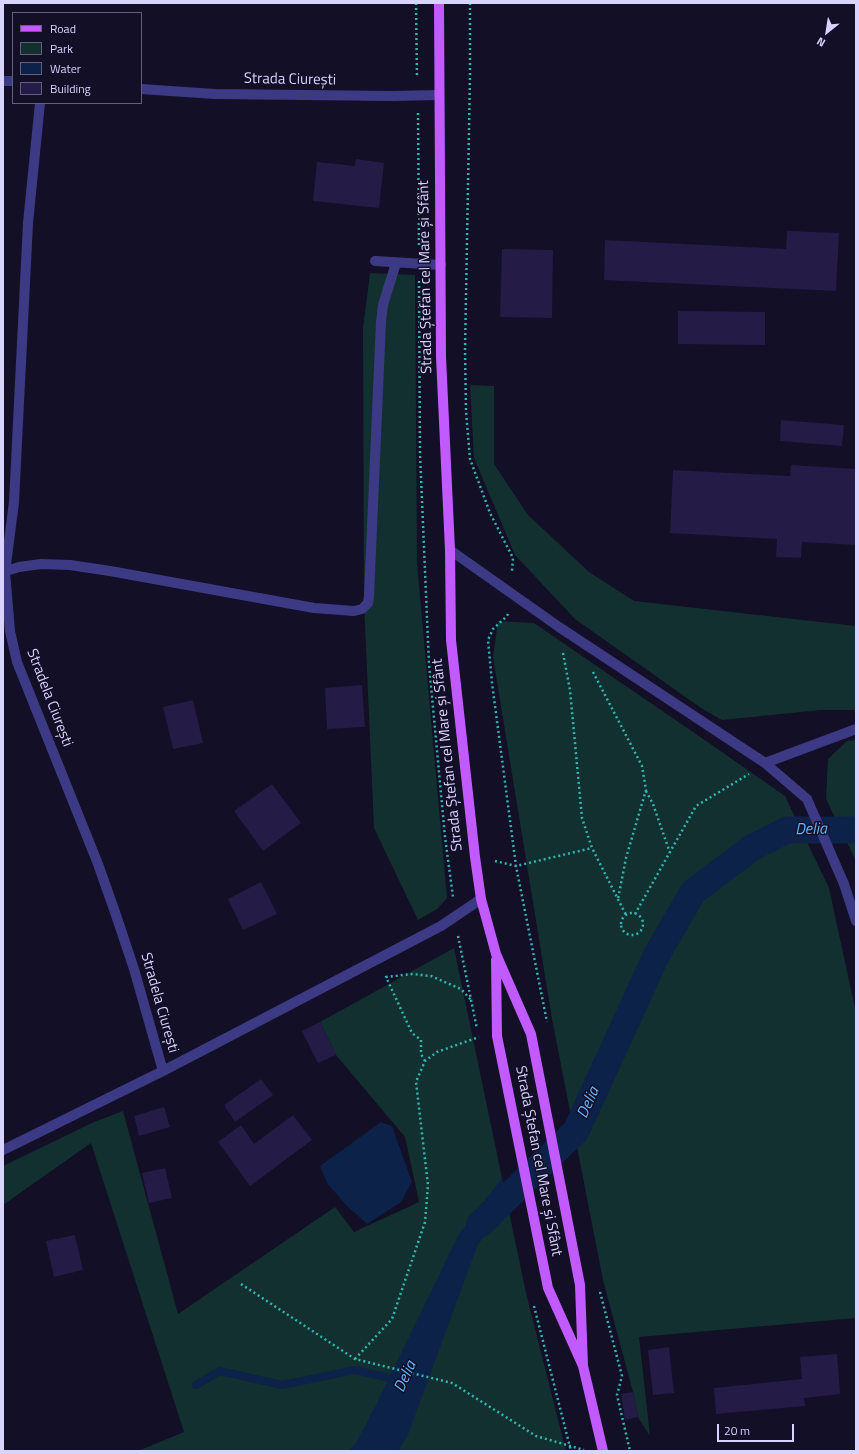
<!DOCTYPE html>
<html>
<head>
<meta charset="utf-8">
<style>
	body { margin:0 }
	#map { position:relative; width:859px; height:1454px; overflow:hidden; background:#130f26; font-family:"Titillium Web",sans-serif }
	canvas { display:block }
	.frame { position:absolute; inset:0; border:4px solid #d9d4ff; pointer-events:none }
	.legend { position:absolute; left:12px; top:12px; width:130px; height:92px; box-sizing:border-box; background:#130f26; border:1px solid #625e7d; margin:0; padding:5px 7px; list-style:none; font-size:12px; color:#d9d4ff }
	.legend li { display:flex; align-items:center; gap:8px; height:20px }
	.legend b { width:20px; border:1px solid #625e7d }
	.north { position:absolute; left:807px; top:12px; width:40px; height:40px; -webkit-text-stroke:3px #130f26; paint-order:stroke; rotate:210deg; font-size:11px; font-weight:700; line-height:16px; text-align:center; color:#d9d4ff }
	.north::after { content:''; display:block; margin:auto; width:14px; height:18px; background:#d9d4ff; clip-path:polygon(50% 0,100% 100%,50% 72%,0 100%) }
	.scale { position:absolute; left:717px; top:1424px; width:77px; height:18px; box-sizing:border-box; border:2px solid #d9d4ff; border-top:0; padding-left:5px; font-size:12px; line-height:14px; white-space:nowrap; color:#d9d4ff; -webkit-text-stroke:3px #130f26; paint-order:stroke }
</style>
</head>
<body>
<div id="map">
<canvas width="859" height="1454"></canvas>
<div class="frame"></div>
<ul class="legend">
<li><b style="height:5px;background:#c25bff"></b>Road</li>
<li><b style="height:11px;background:#12302f"></b>Park</li>
<li><b style="height:11px;background:#0c2248"></b>Water</li>
<li><b style="height:11px;background:#241b47"></b>Building</li>
</ul>
<div class="north">N</div>
<div class="scale">20 m</div>
</div>
<script>
const ctx = document.querySelector('canvas').getContext('2d');
ctx.lineJoin = 'round';
function fillPath(path, color) { ctx.fillStyle = color; ctx.fill(path, 'evenodd'); }
const shape = rows => new Path2D(rows.map(r => 'M' + r).join(''));
function trace(path, color, width, dash) { ctx.strokeStyle = color; ctx.lineWidth = width; ctx.lineCap = dash ? 'butt' : 'round'; ctx.setLineDash(dash || []); ctx.stroke(path); }
function label(font, color, halo, rows, align = 'center') {
  ctx.font = font + ' "Titillium Web",sans-serif'; ctx.lineWidth = 3; ctx.setLineDash([]); ctx.textBaseline = 'middle'; ctx.strokeStyle = halo; ctx.fillStyle = color; for (const [text, x, y, turn = 0] of rows) {
    ctx.save(); ctx.translate(x, y); ctx.rotate((+turn || 0) * Math.PI / 180); ctx.textAlign = isNaN(turn) ? turn : align; if (halo) ctx.strokeText(text, 0, 0); ctx.fillText(text, 0, 0); ctx.restore();
  }
}
const green = shape([
	[370,273,415,275,417,563,447,898,437,909,418,920,374,828,364,603,363,328],
	[470,385,494,386,494,464,528,515,589,572,634,601,856,626,856,710,821,710,722,720,701,708,575,619,515,555,474,458],
	[498,621,534,623,709,743,785,796,829,888,856,1013,856,1318,639,1337,650,1436,638,1417,633,1392,603,1280,552,1019,493,657],
	[856,740,856,861,826,799,828,759,847,741],
	[454,948,526,1293,566,1451,138,1451,184,1432,91,1143,3,1205,3,1166,94,1122,123,1111,178,1314,335,1207,354,1232,419,1202,405,1137,336,1055,320,1022]
]);
const water = shape([
	[381,1122,392,1126,412,1182,401,1202,367,1224,346,1205,327,1183,320,1166],
	[502,1178,508,1208,478,1244,407,1437,398,1451,347,1451,355,1445,376,1405,459,1234]
]);
const stream = shape([
	[196,1385,220,1371,282,1385,355,1370,398,1380]
]);
const canal = shape([
	[480,1224,576,1131,656,956,693,892,753,847,787,830,856,830]
]);
const building = shape([
	[356,159,384,163,379,208,313,201,317,162,355,166],
	[787,231,839,233,836,291,604,280,605,240,786,249],
	[502,249,553,250,552,318,500,317],
	[678,311,765,312,765,345,678,344],
	[781,420,844,425,842,446,780,441],
	[791,465,856,469,856,545,802,542,801,558,776,557,777,539,670,533,673,470,790,476],
	[362,685,365,727,327,729,325,688],
	[193,700,203,743,173,749,163,707],
	[272,784,301,823,263,851,234,811],
	[261,882,277,914,243,930,228,899],
	[320,1022,336,1055,318,1063,302,1031],
	[261,1079,273,1095,235,1122,224,1105],
	[164,1107,170,1127,139,1136,134,1116],
	[293,1115,312,1140,250,1186,218,1142,241,1125,254,1144],
	[165,1168,172,1198,149,1203,142,1173],
	[75,1235,83,1270,54,1277,46,1241],
	[669,1347,674,1393,653,1395,648,1350],
	[837,1354,840,1394,804,1398,805,1406,716,1414,714,1388,802,1379,800,1357],
	[633,1392,638,1417,625,1420,621,1394]
]);
const path = shape([
	[416,3,417,78],
	[470,3,470,75,465,351,466,411,470,459,490,513,513,558,512,571],
	[418,113,419,246],
	[419,281,420,454,429,664,445,837,453,897],
	[508,614,507,616,493,629,488,640,492,683,516,866,547,1022],
	[563,653,570,690,582,818,592,848,626,915],
	[593,672,642,766,646,790,626,858,618,899],
	[646,791,653,804,670,853],
	[495,861,516,866,592,848],
	'621 924a11 11 0 1 1 22 0a11 11 0 1 1-22 0Z',
	[635,914,696,806,749,774],
	[458,936,477,1029],
	[425,1061,421,1054,421,1040,412,1033,386,977,412,974,431,976,461,989,471,1000],
	[241,1284,355,1359,452,1383,536,1436,584,1450],
	[600,1292,622,1376,617,1395,630,1451],
	[534,1306,571,1451],
	[355,1359,392,1319,425,1222,428,1185,416,1082,425,1061,437,1052,479,1037]
]);
const minor = shape([
	[3,81,13,81],
	[141,89,215,94,392,96,439,95],
	[40,103,28,223,14,502,5,572,10,631,17,662,98,864,116,915,134,969,163,1071],
	[375,261,441,265],
	[450,550,559,627,765,763,807,799,844,884,856,921],
	[3,572,19,567,41,564,70,565,110,571,314,608,354,611,362,609,368,603,369,596,381,322,383,305,396,263],
	[765,763,856,729],
	[3,1150,163,1071,441,926,481,899]
]);
const major = shape([
	[439,3,441,357,450,550,451,640,475,857,481,899,496,954,531,1034,580,1285,583,1366],
	[496,960,497,1036,548,1288,583,1366,603,1451]
]);
const streetNames = [
	["Strada Ciurești",290,80,1],
	["Strada Ștefan cel Mare și Sfânt",426,277,-91],
	["Stradela Ciurești",49,698,69],
	["Strada Ștefan cel Mare și Sfânt",448,755,-96],
	["Stradela Ciurești",159,1003,74],
	["Strada Ștefan cel Mare și Sfânt",538,1161,79]
];
const waterNames = [
	["Delia",811,830,-1],
	["Delia",589,1103,-66],
	["Delia",406,1377,-66]
];
fillPath(green, '#12302f');
fillPath(water, '#0c2248');
trace(stream, '#0c2248', 8);
trace(canal, '#0c2248', 27);
fillPath(building, '#241b47');
trace(path, '#2fb8b0', 2.5, [2, 3]);
trace(minor, '#3d3a85', 10);
trace(major, '#c25bff', 10);
label('15px', '#d9d4ff', '#130f26', streetNames);
label('italic 16px', '#62b6ff', '#130f26', waterNames);
</script>
</body>
</html>
